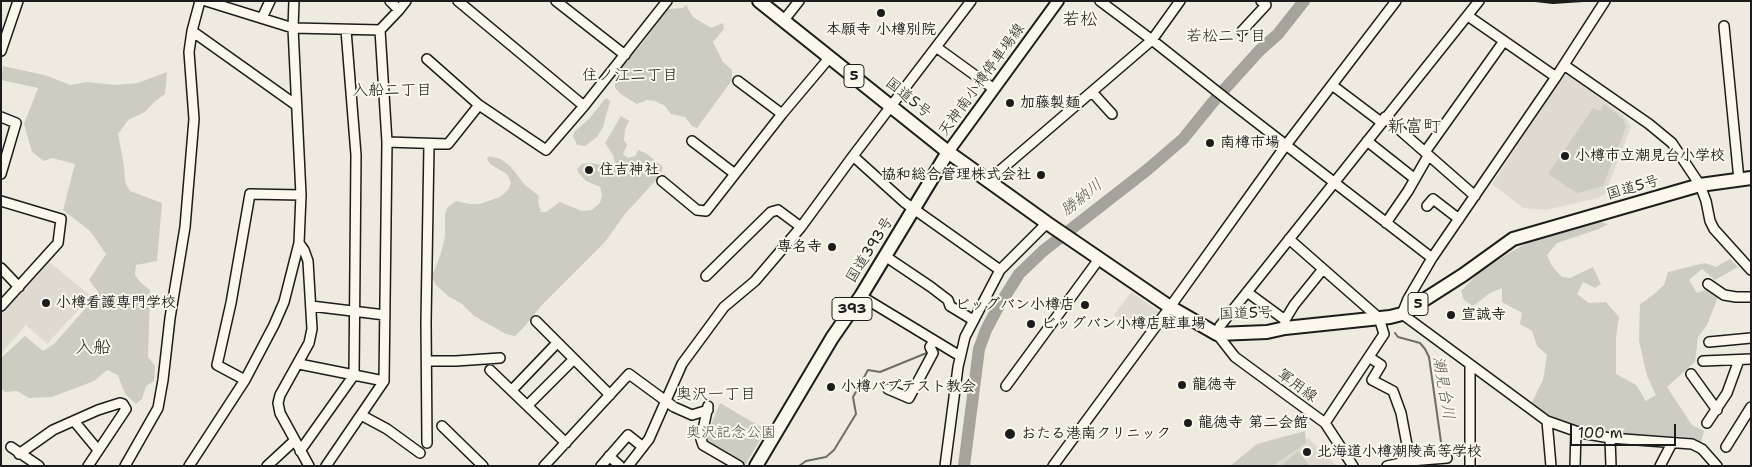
<!DOCTYPE html>
<html>
<head>
<meta charset="utf-8">
<style>
	body { margin:0 }
	#map { position:relative; width:1752px; height:467px; overflow:hidden; background:#eeeadf; font-family:"Shantell Sans",sans-serif }
	canvas { display:block }
	.frame { position:absolute; inset:0; border:2px solid #1c1c1c; pointer-events:none }
	.scale { position:absolute; left:1570px; top:424px; width:106px; height:22px; box-sizing:border-box; border:2px solid #1c1c1c; border-top:0; padding-left:6px; font-size:15px; line-height:18px; white-space:nowrap; color:#1c1c1c; -webkit-text-stroke:4px #fbf7ec; paint-order:stroke }
</style>
</head>
<body>
<div id="map">
<canvas width="1752" height="467"></canvas>
<div class="frame"></div>
<div class="scale">100 m</div>
</div>
<script>
const ctx = document.querySelector('canvas').getContext('2d');
ctx.lineJoin = 'round';
function fillPath(path, color) { ctx.fillStyle = color; ctx.fill(path, 'evenodd'); }
const shape = rows => new Path2D(rows.map(r => 'M' + r).join(''));
function trace(path, color, width, dash) { ctx.strokeStyle = color; ctx.lineWidth = width; ctx.lineCap = dash ? 'butt' : 'round'; ctx.setLineDash(dash || []); ctx.stroke(path); }
function label(font, color, halo, rows, align = 'center') {
  ctx.font = font + ' "Shantell Sans","Klee One",sans-serif'; ctx.lineWidth = 4; ctx.setLineDash([]); ctx.textBaseline = 'middle'; ctx.strokeStyle = halo; ctx.fillStyle = color; for (const [text, x, y, turn = 0] of rows) {
    ctx.save(); ctx.translate(x, y); ctx.rotate((+turn || 0) * Math.PI / 180); ctx.textAlign = isNaN(turn) ? turn : align; if (halo) ctx.strokeText(text, 0, 0); ctx.fillText(text, 0, 0); ctx.restore();
  }
}
const built = shape([
	[1566,72,1625,117,1631,127,1605,194,1598,198,1546,210,1523,208,1492,184],
	[48,261,91,296,47,344,26,325,1,354,1,310],
	[1131,292,1159,311,1148,326,1139,320,1133,329,1114,315],
	[1308,438,1337,466,1274,466]
]);
const green = shape([
	[686,5,693,17,711,28,723,23,724,29,713,42,723,62,732,70,732,80,697,128,692,126,685,117,671,114,665,106,655,101,647,100,637,104,622,95,615,88,615,76,627,60,641,45,668,9,683,8],
	[3,66,48,76,70,85,87,82,115,85,138,83,167,72,165,94,154,102,145,112,128,120,118,134,124,166,125,182,130,191,162,203,157,261,136,265,135,275,141,283,150,290,148,357,155,366,154,381,146,386,142,399,136,404,125,394,118,375,107,370,94,381,52,397,29,398,17,391,5,392,1,388,1,358,25,336,43,351,54,344,99,293,89,280,106,254,90,231,63,210,75,164,52,158,44,161,32,152,24,124,38,88,1,80],
	[607,98,610,101,603,127,597,137,585,146,577,145,573,136,575,131,589,119,604,100],
	[1604,104,1623,119,1626,127,1603,186,1577,193,1548,174,1593,108,1600,111],
	[621,116,629,121,625,130,624,140,627,145,623,154,628,158,635,156,639,150,647,154,663,167,660,176,625,214,605,242,540,307,525,326,515,336,506,334,474,316,462,304,448,296,436,285,431,276,435,269,441,253,445,237,445,214,447,208,456,201,470,204,480,204,500,197,508,190,511,183,507,174,490,164,487,159,489,156,501,159,511,167,525,185,539,196,538,201,541,212,546,212,560,202,582,211,592,210,600,203,602,195,600,187,586,181,578,172,577,169,582,164,590,163,602,165,610,170,616,166,613,155,605,143],
	[1600,222,1608,224,1599,229,1557,243,1547,255,1552,266,1562,277,1570,278,1593,267,1601,284,1595,288,1583,282,1577,294,1589,303,1606,302,1619,317,1616,337,1616,374,1636,385,1646,401,1656,395,1647,376,1639,341,1640,304,1653,295,1664,285,1668,272,1705,263,1716,267,1730,259,1738,267,1715,280,1702,269,1689,280,1697,293,1708,289,1718,297,1707,325,1698,337,1695,362,1667,387,1692,425,1704,431,1701,442,1688,437,1591,432,1546,414,1531,404,1543,380,1547,355,1537,346,1532,331,1520,324,1522,313,1502,302,1502,288,1490,293,1473,306,1464,300,1461,291,1481,271,1506,255,1532,240],
	[720,403,766,430,745,465,707,443,706,437],
	[1305,431,1306,443,1273,466,1230,466,1257,444],
	[1298,451,1310,466,1281,466]
]);
const stream = shape([
	[1395,333,1398,337,1420,343,1425,349,1429,357,1443,456],
	[799,466,806,461,826,457,834,450,856,414,853,397,868,370,880,372,929,352]
]);
const river = shape([
	[964,466,979,349,986,330,997,309,1019,274,1043,251,1147,170,1183,139,1213,102,1259,51,1278,34,1304,1]
]);
const minor = shape([
	[206,1,293,28,380,30,399,10,406,1],
	[390,1,399,10],
	[458,1,584,106],
	[556,1,625,55],
	[1100,1,1152,40,1229,101,1432,258],
	[1605,1,1556,77,1432,258,1408,299,1402,314,1547,421,1581,433,1610,438,1692,444,1702,449,1717,466],
	[1468,16,1556,77],
	[262,18,270,1],
	[784,20,799,1],
	[1724,26,1739,180],
	[192,31,296,105],
	[1242,31,1266,5,1261,1],
	[936,47,994,89],
	[1,51,18,1],
	[427,59,479,105,546,150,584,106,667,1],
	[1564,65,1649,124,1672,143,1700,185,1706,201,1710,221,1714,229,1751,270],
	[738,81,782,114],
	[1332,85,1381,122],
	[1092,92,1112,114],
	[1,117,16,123,1,174],
	[1385,117,1475,196],
	[692,141,735,174],
	[1367,141,1415,179],
	[387,142,448,144,479,105],
	[1425,152,1504,41],
	[853,156,904,202,1000,270],
	[989,180,1152,40,1180,1],
	[662,181,697,210,706,211,782,114,830,57],
	[1,201,61,219,58,243,1,306],
	[1427,206,1433,199,1459,219],
	[1386,223,1408,191,1428,156],
	[1289,239,1379,318,1384,334,1325,423],
	[299,243,304,250,308,261,312,329,309,343,280,395,278,403,280,413,309,466],
	[885,256,931,287,948,300,950,306,973,320],
	[1,268,19,287],
	[706,276,771,212,778,210,801,227],
	[1708,284,1724,295,1736,297,1751,297],
	[1247,292,1285,320],
	[861,296,960,356],
	[311,306,385,315],
	[536,321,610,395],
	[1285,328,1285,320,1294,305,1323,269],
	[1709,342,1751,338],
	[1369,357,1381,365,1372,380,1393,391,1401,413,1411,466],
	[427,361,456,361,500,358],
	[1703,361,1751,359],
	[299,364,384,381],
	[490,370,566,443],
	[1691,374,1717,410],
	[245,380,217,365,231,303,250,194,301,195],
	[1006,386,1099,259],
	[888,389,909,398,933,353,930,347,934,341],
	[512,390,557,343],
	[528,405,574,359],
	[708,406,701,439,703,445,739,466],
	[361,415,387,429,420,453],
	[74,421,98,450],
	[1547,421,1551,466],
	[1707,423,1727,393,1739,360],
	[442,426,483,466],
	[1610,438,1611,466],
	[427,443,426,322,429,145],
	[11,447,39,466],
	[1726,447,1751,407],
	[300,451,354,375,356,155,346,30],
	[19,454,53,430,98,410,120,403,123,404,126,409,88,466],
	[609,456,620,466],
	[125,466,158,408,163,380,170,318,185,227,194,119,189,52,192,31,200,1],
	[189,466,245,380,274,325,284,302,299,243,301,195,293,28,294,1],
	[267,466,294,441],
	[326,466,384,381,387,142,380,30],
	[544,466,629,374,674,407,692,415,708,410],
	[601,466,628,435,643,447],
	[628,466,649,439,682,364,724,307,755,281,801,227,853,156,971,1],
	[945,466,958,367,965,337,1000,270,1047,223],
	[1053,466,1170,307,1286,145,1396,1],
	[1353,466,1325,423,1235,357,1217,334,1220,326,1479,1],
	[1387,466,1410,461,1447,458],
	[1470,466,1470,365],
	[1575,466,1576,431],
	[1660,466,1672,443]
]);
const major = shape([
	[948,152,1058,1]
]);
const highway = shape([
	[759,1,948,152,1047,223,1170,307,1217,334,1267,332,1285,328,1390,317,1402,314,1463,275,1513,239,1700,185,1751,178],
	[756,466,832,338,861,296,948,152]
]);
const rail = shape([
	[1535,1,1553,3,1583,1]
]);
const markers = [
	[881,13,5,"#1c1c1c"],
	[1010,103,5,"#1c1c1c"],
	[1210,143,5,"#1c1c1c"],
	[1565,156,5,"#1c1c1c"],
	[589,170,5,"#1c1c1c"],
	[1041,175,5,"#1c1c1c"],
	[832,247,5,"#1c1c1c"],
	[46,303,5,"#1c1c1c"],
	[1085,305,5,"#1c1c1c"],
	[1451,315,5,"#1c1c1c"],
	[1031,324,5,"#1c1c1c"],
	[1182,385,5,"#1c1c1c"],
	[831,387,5,"#1c1c1c"],
	[1188,423,5,"#1c1c1c"],
	[1010,434,6,"#1c1c1c"],
	[1307,452,5,"#1c1c1c"]
];
const shields = [
	[854,76,20],
	[1418,304,20],
	[852,309,40]
];
const shieldNames = [
	["5",854,76],
	["5",1418,304],
	["393",852,309]
];
const poiNames = [
	["本願寺 小樽別院",881,30,"center"],
	["加藤製麺",1020,103],
	["南樽市場",1220,143],
	["小樽市立潮見台小学校",1575,156],
	["住吉神社",599,170],
	["協和総合管理株式会社",1031,175,"right"],
	["専名寺",822,247,"right"],
	["小樽看護専門学校",56,303],
	["ビッグバン小樽店",1075,305,"right"],
	["宣誠寺",1461,315],
	["ビッグバン小樽店駐車場",1041,324],
	["龍徳寺",1192,385],
	["小樽バプテスト教会",841,387],
	["龍徳寺 第二会館",1198,423],
	["おたる港南クリニック",1021,434],
	["北海道小樽潮陵高等学校",1317,452]
];
const streetNames = [
	["天神南小樽停車場線",982,80,-54],
	["国道5号",908,98,39],
	["国道5号",1633,188,-16],
	["国道393号",870,250,-58],
	["国道5号",1246,314,-2],
	["軍用線",1297,386,36]
];
const parkNames = [
	["奥沢記念公園",731,433]
];
const neighbourhoodNames = [
	["若松二丁目",1226,37],
	["住ノ江二丁目",630,76],
	["入船二丁目",392,91],
	["奥沢一丁目",716,395]
];
const waterNames = [
	["勝納川",1082,198,-39],
	["潮見台川",1443,388,80]
];
const quarterNames = [
	["若松",1080,20],
	["新富町",1414,127],
	["入船",93,348]
];
fillPath(built, '#dedad1');
fillPath(green, '#ceccc2');
trace(stream, '#6f6d69', 2);
trace(river, '#a6a39d', 12);
trace(minor, '#1c1c1c', 12);
trace(major, '#1c1c1c', 14);
trace(highway, '#1c1c1c', 16);
trace(minor, '#fbf7ec', 9);
trace(major, '#fbf7ec', 10);
trace(highway, '#fbf7ec', 12);
trace(rail, '#1c1c1c', 2);
for (const [x, y, r, color] of markers) { const dot = new Path2D(); dot.arc(x, y, r, 0, 2 * Math.PI); ctx.fillStyle = color; ctx.fill(dot); trace(dot, '#fbf7ec', 2); }
for (const [x, y, w] of shields) { const box = new Path2D(); box.roundRect(x - w / 2, y - 11.5, w, 23, 4); ctx.fillStyle = '#fbf7ec'; ctx.fill(box); trace(box, '#1c1c1c', 1); }
label('bold 14px', '#1c1c1c', null, shieldNames);
label('bold 15px', '#1c1c1c', '#fbf7ec', poiNames, 'left');
label('15px', '#1c1c1c', '#fbf7ec', streetNames);
label('15px', '#51514e', '#fbf7ec', parkNames);
label('16px', '#1c1c1c', '#fbf7ec', neighbourhoodNames);
label('italic 16px', '#5a5956', '#fbf7ec', waterNames);
label('18px', '#1c1c1c', '#fbf7ec', quarterNames);
</script>
</body>
</html>
